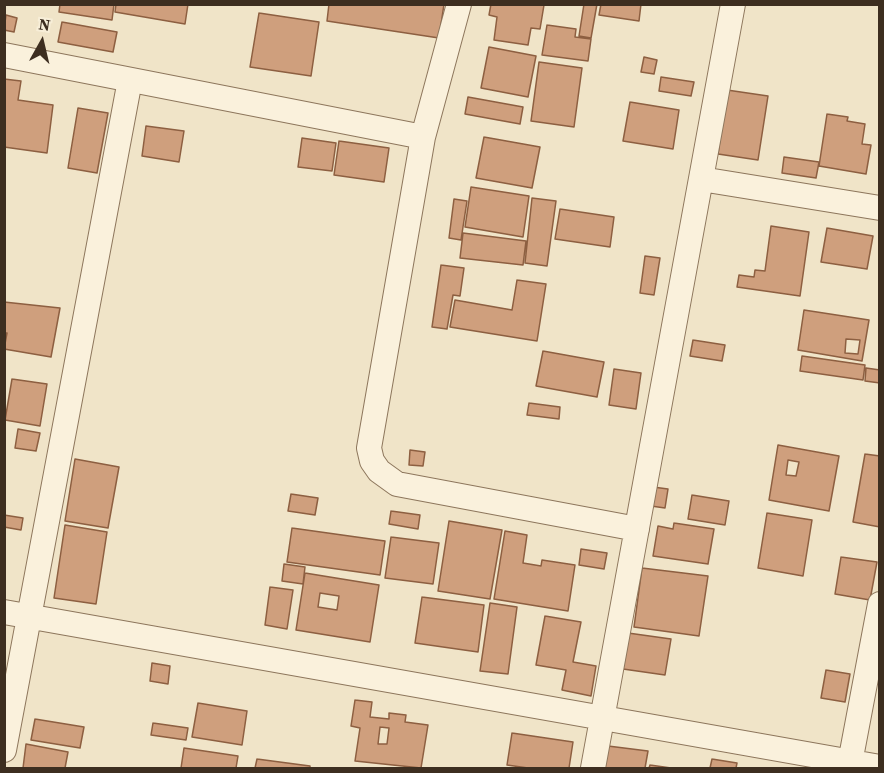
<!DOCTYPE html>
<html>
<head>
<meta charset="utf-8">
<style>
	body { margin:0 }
	#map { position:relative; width:884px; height:773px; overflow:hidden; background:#f0e4c8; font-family:"Source Serif 4",serif }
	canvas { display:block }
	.frame { position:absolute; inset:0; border:6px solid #3d2e20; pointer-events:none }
	.north { position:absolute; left:12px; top:12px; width:60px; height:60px; -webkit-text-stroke:4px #f7eed8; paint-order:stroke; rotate:8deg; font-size:16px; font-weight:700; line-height:24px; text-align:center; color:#3d2e20 }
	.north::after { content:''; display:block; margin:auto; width:21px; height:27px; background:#3d2e20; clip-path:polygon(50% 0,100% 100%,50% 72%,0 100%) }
</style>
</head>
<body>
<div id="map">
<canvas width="884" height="773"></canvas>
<div class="frame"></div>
<div class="north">N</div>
</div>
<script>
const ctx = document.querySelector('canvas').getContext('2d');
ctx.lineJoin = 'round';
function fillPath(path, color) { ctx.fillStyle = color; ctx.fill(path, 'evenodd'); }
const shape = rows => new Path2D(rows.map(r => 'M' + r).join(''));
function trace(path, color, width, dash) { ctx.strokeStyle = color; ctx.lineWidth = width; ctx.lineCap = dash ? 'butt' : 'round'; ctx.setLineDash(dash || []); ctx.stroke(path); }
const building = shape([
	[60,4,114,4,112,20,59,12,60,4],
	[116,4,188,4,185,24,115,12,116,4],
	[329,4,444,4,439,38,327,21,329,4],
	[491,4,544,5,540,29,531,28,528,45,494,40,497,17,489,15,491,4],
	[584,4,597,4,591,38,579,36,584,4],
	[601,4,641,4,639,21,599,15,601,4],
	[259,13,319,22,311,76,250,67,259,13],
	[6,15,17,18,14,32,4,30,6,15],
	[62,22,117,32,113,52,58,42,62,22],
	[547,25,576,29,575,37,591,39,588,61,542,55,547,25],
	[489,47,536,56,528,97,481,88,489,47],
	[644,57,657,60,654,74,641,72,644,57],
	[539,62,582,68,574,127,531,121,539,62],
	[661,77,694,82,691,96,659,91,661,77],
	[4,79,21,81,18,100,53,105,47,153,4,147,4,79],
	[727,90,768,96,758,160,718,154,727,90],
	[468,97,523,107,520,124,465,114,468,97],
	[630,102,679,110,673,149,623,141,630,102],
	[78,108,108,113,97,173,68,168,78,108],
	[827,114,848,117,847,121,865,124,862,144,871,145,866,174,819,166,827,114],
	[146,126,184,131,179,162,142,156,146,126],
	[484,137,540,147,532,188,476,178,484,137],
	[302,138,336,143,332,171,298,167,302,138],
	[339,141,389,148,384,182,334,175,339,141],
	[784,157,819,162,816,178,782,173,784,157],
	[471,187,529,196,523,237,465,227,471,187],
	[532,198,556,201,547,266,525,263,532,198],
	[454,199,467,201,461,240,449,238,454,199],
	[560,209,614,217,610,247,555,239,560,209],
	[771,226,809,232,800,296,737,287,739,275,754,277,755,270,765,271,771,226],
	[827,228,873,236,867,269,821,262,827,228],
	[463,233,526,241,523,265,460,258,463,233],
	[645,256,660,258,654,295,640,293,645,256],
	[441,265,464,268,460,296,453,295,447,329,432,327,441,265],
	[517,280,546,284,537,341,450,327,455,300,512,310,517,280],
	[4,302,60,308,51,357,4,349,7,333,4,333,4,302],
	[804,310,869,320,862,361,798,350,804,310],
	[846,339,860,340,858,354,845,353,846,339],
	[693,340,725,345,722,361,690,356,693,340],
	[543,351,604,362,597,397,536,386,543,351],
	[802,356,865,365,863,380,800,371,802,356],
	[866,368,880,370,880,383,865,381,866,368],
	[614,369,641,373,636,409,609,405,614,369],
	[12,379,47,384,40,426,5,420,12,379],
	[529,403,560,407,559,419,527,415,529,403],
	[18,429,40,433,36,451,15,448,18,429],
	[778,445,839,456,829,511,769,500,778,445],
	[788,460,799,462,796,476,786,475,788,460],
	[410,450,425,452,423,466,409,465,410,450],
	[865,454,880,456,880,527,853,522,865,454],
	[75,459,119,467,108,528,65,521,75,459],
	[653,487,668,489,665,508,651,506,653,487],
	[291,494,318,498,315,515,288,511,291,494],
	[692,495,729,501,725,525,688,519,692,495],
	[391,511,420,515,418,529,389,524,391,511],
	[767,513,812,520,803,576,758,568,767,513],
	[4,515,23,518,21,530,4,527,4,515],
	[449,521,502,530,490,599,438,591,449,521],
	[674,523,714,529,708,564,653,556,658,526,673,529,674,523],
	[65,525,107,532,96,604,54,598,65,525],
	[292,528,385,541,380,575,287,562,292,528],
	[505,531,527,535,523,563,541,566,542,560,575,565,568,611,494,599,505,531],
	[391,537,439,543,433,584,385,578,391,537],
	[581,549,607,553,604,569,579,565,581,549],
	[841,557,877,562,870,600,835,594,841,557],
	[284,564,305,567,303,584,282,581,284,564],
	[642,568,708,576,699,636,634,627,642,568],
	[305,573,379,585,370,642,296,630,305,573],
	[320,593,339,596,337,610,318,607,320,593],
	[270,587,293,590,287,629,265,625,270,587],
	[422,597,484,605,478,652,415,643,422,597],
	[490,603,517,607,508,674,480,671,490,603],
	[545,616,581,622,573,662,596,666,591,696,562,690,566,670,536,665,545,616],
	[628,633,671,639,665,675,623,669,628,633],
	[152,663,170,666,168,684,150,681,152,663],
	[826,670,850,674,845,702,821,698,826,670],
	[355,700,372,702,370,717,389,719,389,713,406,715,405,722,428,725,421,768,355,761,360,728,351,726,355,700],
	[380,727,389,728,387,744,378,744,380,727],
	[198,703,247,711,242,745,192,737,198,703],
	[35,719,84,727,80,748,31,740,35,719],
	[153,723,188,728,186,740,151,735,153,723],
	[512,733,573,742,569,768,528,768,507,765,512,733],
	[26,744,68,752,65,768,23,768,26,744],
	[608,746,648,751,645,768,605,768,608,746],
	[184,748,238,756,236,768,181,768,184,748],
	[257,759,310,766,310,768,255,768,257,759],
	[712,759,737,763,736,768,710,768,712,759],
	[650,765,671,768,649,768,650,765]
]);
const minor = shape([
	[459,4,423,137,369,448,372,461,379,471,397,484,637,529],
	[4,55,423,137],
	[701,179,880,208],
	[4,612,880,767],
	[4,750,130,80],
	[593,768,733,4],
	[849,768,880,604]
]);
fillPath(building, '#cf9f7d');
trace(building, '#8d5f41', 1.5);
trace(minor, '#8d765c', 26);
trace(minor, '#faf1dc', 24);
</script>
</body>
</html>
